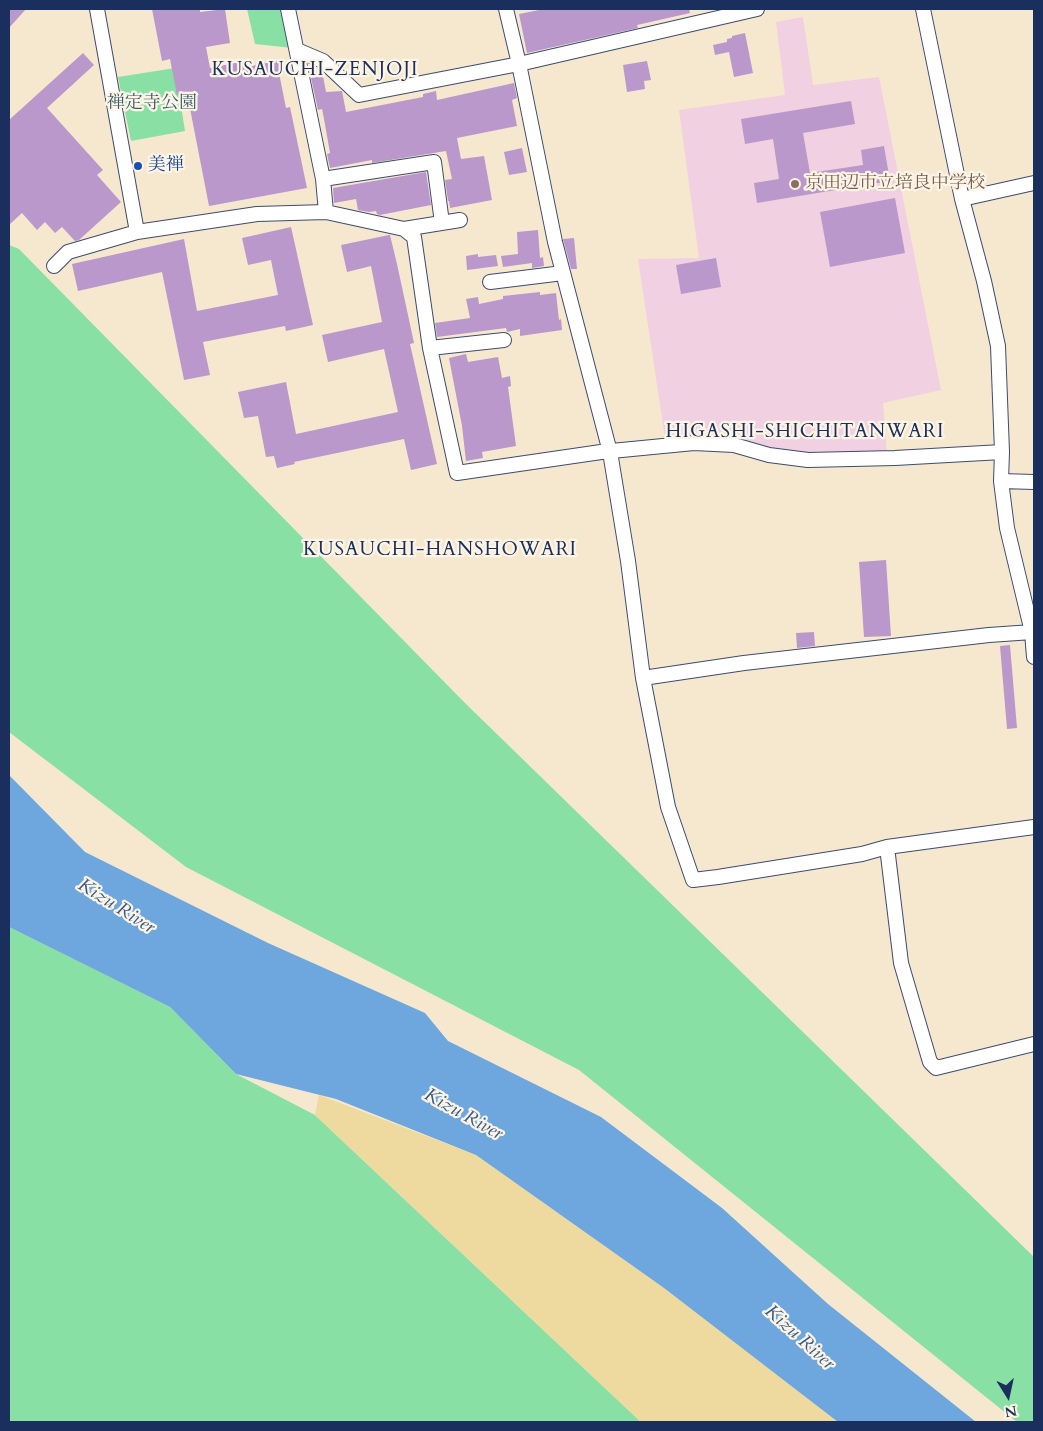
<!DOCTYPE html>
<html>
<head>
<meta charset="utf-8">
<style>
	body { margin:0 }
	#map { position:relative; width:1043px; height:1431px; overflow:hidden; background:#f6e8cf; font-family:Cardo,serif }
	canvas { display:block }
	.frame { position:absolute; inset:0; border:10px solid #1b2f5e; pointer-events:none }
	.north { position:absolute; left:983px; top:1371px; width:50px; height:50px; -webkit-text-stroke:4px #fcf5e5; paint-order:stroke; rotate:170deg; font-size:14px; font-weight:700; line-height:20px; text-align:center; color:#1b2f5e }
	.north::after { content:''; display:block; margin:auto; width:18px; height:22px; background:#1b2f5e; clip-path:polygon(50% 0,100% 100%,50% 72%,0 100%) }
</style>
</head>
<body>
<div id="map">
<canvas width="1043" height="1431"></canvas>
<div class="frame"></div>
<div class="north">N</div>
</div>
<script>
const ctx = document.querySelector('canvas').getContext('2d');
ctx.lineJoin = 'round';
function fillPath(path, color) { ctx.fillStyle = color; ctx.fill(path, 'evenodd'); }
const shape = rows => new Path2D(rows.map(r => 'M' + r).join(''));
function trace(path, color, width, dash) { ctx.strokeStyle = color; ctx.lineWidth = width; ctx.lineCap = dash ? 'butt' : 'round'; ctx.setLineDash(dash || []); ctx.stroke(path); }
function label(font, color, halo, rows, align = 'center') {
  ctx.font = font + ' Cardo,"Noto Serif JP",serif'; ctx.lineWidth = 4.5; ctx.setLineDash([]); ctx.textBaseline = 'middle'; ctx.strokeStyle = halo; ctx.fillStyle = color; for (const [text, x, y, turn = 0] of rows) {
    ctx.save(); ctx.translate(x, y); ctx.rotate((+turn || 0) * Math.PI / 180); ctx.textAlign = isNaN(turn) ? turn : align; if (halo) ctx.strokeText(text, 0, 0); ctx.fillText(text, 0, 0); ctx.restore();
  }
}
const built = shape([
	[803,17,813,85,879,77,941,390,883,403,887,455,804,455,728,438,665,438,638,259,699,258,679,110,785,95,776,22]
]);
const green = shape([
	[247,9,284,9,292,48,255,44],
	[175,68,185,131,131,141,118,77],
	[9,245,19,249,465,703,1034,1257,1034,1422,1017,1422,579,1070,186,867,9,732],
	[9,927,170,1007,236,1074,315,1115,641,1422,9,1422]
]);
const sand = shape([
	[319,1095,476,1155,664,1288,838,1422,641,1422,315,1115]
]);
const water = shape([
	[9,775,85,852,268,943,425,1013,448,1041,601,1117,722,1208,828,1304,976,1422,838,1422,664,1288,476,1155,336,1099,236,1074,170,1007,9,927]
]);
const building = shape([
	[9,9,26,9,9,28],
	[152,9,200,9,200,12,225,9,230,43,206,47,210,68,250,60,251,66,282,60,284,72,279,73,286,108,290,107,307,188,209,206,187,93,177,95,170,59,162,61],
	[544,9,689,9,690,13,637,25,638,28,527,53,519,14],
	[745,33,753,73,734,77,729,52,715,55,713,45,727,42,727,39,732,38,732,36],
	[83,53,94,65,47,108,103,170,97,175,121,202,79,240,75,241,62,227,55,233,45,222,37,230,22,213,9,225,9,120],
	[647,61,651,80,644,81,645,89,627,92,623,65],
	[323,76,326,92,342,91,346,112,423,97,423,94,436,91,437,100,514,83,517,98,512,100,517,126,457,138,461,159,484,156,492,200,450,208,449,201,448,201,445,180,452,179,446,151,372,163,372,160,330,168,327,154,330,153,324,119,322,109,318,110,311,78],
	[851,101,855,124,803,133,810,173,863,165,861,150,884,146,890,181,757,203,754,183,779,179,773,139,745,144,741,119],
	[522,148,527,172,509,175,504,152],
	[426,172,431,205,380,215,377,214,376,211,369,212,358,210,356,199,334,203,333,188],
	[895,198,905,253,830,267,820,212],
	[291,227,313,325,286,331,285,326,203,342,210,375,184,380,162,272,78,291,72,264,184,239,197,311,278,295,271,260,248,265,242,238],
	[538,230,540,258,543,257,544,266,532,268,532,263,503,267,501,256,518,254,517,232],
	[389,235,390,235,397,264,414,343,410,344,437,464,411,470,404,439,294,462,295,464,277,468,274,456,266,457,258,416,244,418,238,392,286,382,296,434,398,412,384,349,328,362,322,335,382,322,371,266,347,272,341,245],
	[574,238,577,269,571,269,563,239],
	[478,254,478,257,496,255,498,266,467,270,466,256],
	[716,258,721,287,681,294,676,265],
	[540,292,540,295,556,293,559,320,561,319,562,330,520,336,520,329,507,332,506,328,437,337,435,323,470,318,466,299,478,297,479,304,503,299,503,296],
	[466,354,468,362,498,357,502,378,510,376,511,386,508,387,516,446,482,452,483,458,466,461,462,426,449,358],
	[886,560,891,636,864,637,859,562],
	[814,632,815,646,797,648,796,633],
	[1010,645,1017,728,1007,729,1000,646]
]);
const street = shape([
	[97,9,137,232],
	[288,9,323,179,326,212],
	[506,9,519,64,555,242,610,452,628,561,643,678,668,807,693,880,718,877,862,854,887,847,1034,827],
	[923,9,962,199,984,281,998,346,1002,452,1001,481,1007,528,1032,632,1034,657],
	[297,50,323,61,359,95,519,64,757,9],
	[323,179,434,162,442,223],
	[962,199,1034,183],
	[404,229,460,220],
	[54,266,68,252,137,232,257,214,326,212,404,229,414,237,430,348,457,473,601,452,694,443,734,445,769,455,808,460,895,458,1002,452],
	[490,282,563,273],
	[430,348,504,340],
	[1001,481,1034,482],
	[643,678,744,663,989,635,1032,632],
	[887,847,901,963,930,1062,936,1068,1034,1044]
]);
const markers = [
	[138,166,5,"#1a4fb4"],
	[795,184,5,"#8d6e63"]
];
const parkNames = [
	["禅定寺公園",152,104]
];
const transitNames = [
	["美禅",148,166]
];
const educationNames = [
	["京田辺市立培良中学校",805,184]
];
const neighbourhoodNames = [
	["KUSAUCHI-ZENJOJI",315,71],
	["HIGASHI-SHICHITANWARI",805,433],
	["KUSAUCHI-HANSHOWARI",440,551]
];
const waterNames = [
	["Kizu River",116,907,32],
	["Kizu River",463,1115,29],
	["Kizu River",799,1338,42]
];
fillPath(built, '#f1d0e2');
fillPath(green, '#89e0a4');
fillPath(sand, '#eeda9e');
fillPath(water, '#6ea7dd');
fillPath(building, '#ba98cb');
trace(street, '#3c4b6f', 16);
trace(street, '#fff', 14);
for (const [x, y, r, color] of markers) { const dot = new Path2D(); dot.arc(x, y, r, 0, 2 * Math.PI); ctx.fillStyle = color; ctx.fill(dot); trace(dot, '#fcf5e5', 2); }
label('18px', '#365b70', '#fcf5e5', parkNames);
label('18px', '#164399', '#fcf5e5', transitNames, 'left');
label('18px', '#785e54', '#fcf5e5', educationNames, 'left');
ctx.letterSpacing = '1px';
label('19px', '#1b2f5e', '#fcf5e5', neighbourhoodNames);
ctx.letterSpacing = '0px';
label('italic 19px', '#38598a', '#fcf5e5', waterNames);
</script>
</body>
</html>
